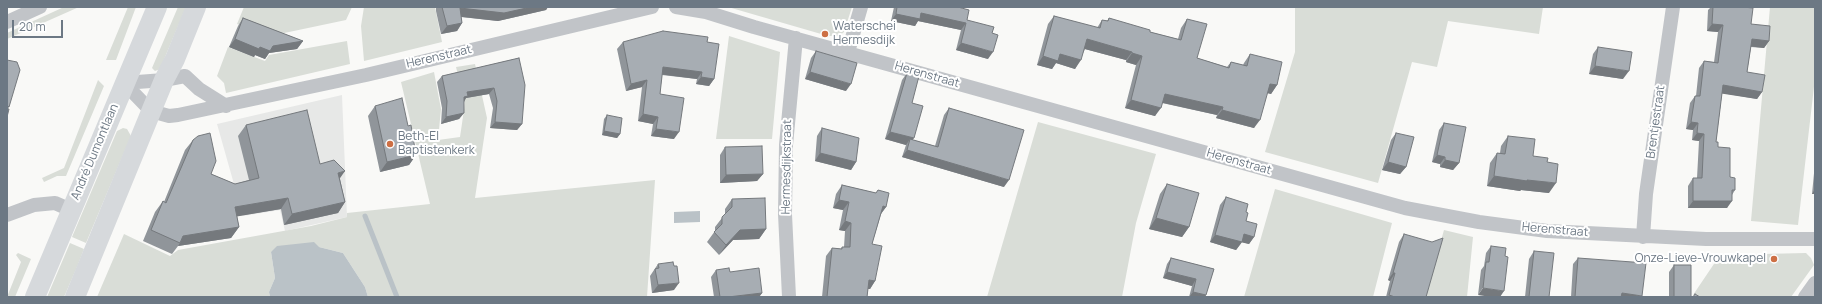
<!DOCTYPE html>
<html>
<head>
<meta charset="utf-8">
<style>
	body { margin:0 }
	#map { position:relative; width:1822px; height:304px; overflow:hidden; background:#f9f9f7; font-family:Manrope,sans-serif }
	canvas { display:block }
	.frame { position:absolute; inset:0; border:8px solid #6c7884; pointer-events:none }
	.scale { position:absolute; left:12px; top:20px; width:51px; height:18px; box-sizing:border-box; border:2px solid #6c7884; border-top:0; padding-left:5px; font-size:12px; line-height:14px; white-space:nowrap; color:#6c7884; -webkit-text-stroke:3px #fff; paint-order:stroke }
</style>
</head>
<body>
<div id="map">
<canvas width="1822" height="304"></canvas>
<div class="frame"></div>
<div class="scale">20 m</div>
</div>
<script>
const ctx = document.querySelector('canvas').getContext('2d');
ctx.lineJoin = 'round';
function fillPath(path, color) { ctx.fillStyle = color; ctx.fill(path, 'evenodd'); }
const shape = rows => new Path2D(rows.map(r => 'M' + r).join(''));
function trace(path, color, width, dash) { ctx.strokeStyle = color; ctx.lineWidth = width; ctx.lineCap = dash ? 'butt' : 'round'; ctx.setLineDash(dash || []); ctx.stroke(path); }
function label(font, color, halo, rows, align = 'center') {
  ctx.font = font + ' Manrope,sans-serif'; ctx.lineWidth = 4; ctx.setLineDash([]); ctx.textBaseline = 'middle'; ctx.strokeStyle = halo; ctx.fillStyle = color; for (const [text, x, y, turn = 0] of rows) {
    ctx.save(); ctx.translate(x, y); ctx.rotate((+turn || 0) * Math.PI / 180); ctx.textAlign = isNaN(turn) ? turn : align; if (halo) ctx.strokeText(text, 0, 0); ctx.fillText(text, 0, 0); ctx.restore();
  }
}
const built = shape([
	[342,95,347,217,285,231,280,210,243,216,217,124]
]);
const green = shape([
	[64,7,79,7,7,39,7,33],
	[128,7,136,7,116,60,106,60],
	[178,7,186,7,160,69,155,71,152,68],
	[244,7,352,7,346,20,270,36,237,24],
	[364,7,435,7,442,42,364,61,361,26],
	[728,7,852,7,844,32,839,36,828,36],
	[1295,7,1543,7,1539,34,1448,21,1437,67,1412,62,1378,183,1265,152,1295,52],
	[1770,7,1815,7,1815,78,1798,225,1751,221],
	[729,36,780,52,772,139,716,139],
	[347,41,350,64,226,93,224,83,217,76,228,47,265,61,269,55],
	[475,64,487,118,475,198,655,180,647,297,368,297,365,287,343,253,319,247,271,252,275,278,269,292,270,297,97,297,124,234,170,256,178,250,311,226,347,217,347,213,430,204,401,82,434,72,441,109,438,140,460,137,465,103,456,67],
	[98,80,104,86,66,176,57,176,44,182,42,178,64,168],
	[1038,122,1156,154,1136,223,1122,297,987,297],
	[123,128,127,129,131,136,86,243,72,237,117,131],
	[1275,189,1392,223,1373,297,1244,297],
	[1444,230,1473,237,1467,297,1425,297],
	[70,243,84,249,77,267,64,297,47,297],
	[18,253,31,259,15,297,7,297,21,262,16,255],
	[1806,253,1811,258,1814,265,1791,297,1697,297,1693,295,1720,255]
]);
const water = shape([
	[700,211,700,222,674,223,674,212],
	[314,242,319,247,343,253,365,287,368,297,270,297,269,292,275,278,271,252,277,246]
]);
const stream = shape([
	[365,216,397,297]
]);
const street = shape([
	[676,7,706,12,754,27,1405,208,1479,222,1547,231,1706,239,1815,239],
	[7,22,40,7],
	[848,52,861,7],
	[124,83,151,111,169,116,178,115,366,75,652,7],
	[124,83,164,80,185,76,199,89,226,106],
	[7,215,34,205,55,203,71,210],
	[1643,237,1646,194,1673,7],
	[789,297,785,214,786,145,796,38],
	[1805,297,1815,283]
]);
const secondary = shape([
	[35,297,157,7],
	[75,297,164,80,175,59,196,7]
]);
const wall = shape([
	[436,7,548,7,546,10,498,21,461,17,462,23,457,31,441,34,436,11],
	[894,7,958,7,967,20,988,59,956,50,961,30,918,21,915,26,891,21],
	[1711,7,1743,7,1751,24,1769,41,1764,48,1751,47,1747,72,1762,92,1757,99,1722,93,1716,142,1730,177,1735,190,1732,195,1727,208,1688,208,1688,186,1693,178,1697,178,1699,141,1692,140,1693,130,1686,129,1690,103,1695,96,1696,96,1699,68,1704,61,1714,62,1718,32,1707,31,1708,10],
	[1054,16,1097,28,1102,20,1107,21,1109,18,1150,32,1178,39,1181,28,1187,19,1197,58,1227,67,1231,62,1243,65,1244,63,1250,54,1277,85,1271,94,1267,93,1254,128,1216,118,1217,115,1162,103,1155,116,1125,108,1136,65,1126,62,1126,60,1085,49,1075,69,1056,63,1052,69,1037,65,1048,24],
	[243,18,303,41,297,49,269,53,265,59,255,55,254,57,229,47,238,26],
	[623,42,707,42,714,79,709,86,696,84,697,79,662,75,660,94,674,139,651,136,653,124,638,121,642,87,626,91,617,49],
	[1598,47,1623,79,1589,74,1593,54],
	[816,51,846,91,805,79,811,58],
	[519,58,522,124,517,130,490,128,493,108,489,94,466,98,464,101,464,113,459,119,441,124,442,108,437,82,442,76],
	[7,60,9,107,8,109,7,117],
	[907,73,912,103,913,140,935,146,944,115,949,108,1004,187,902,157,906,145,885,139,902,80],
	[375,106,408,126,416,155,409,165,380,172,368,116],
	[607,115,620,134,617,138,602,135,604,119],
	[1444,123,1459,163,1453,170,1440,167,1440,164,1432,162,1439,130],
	[246,125,320,164,340,179,345,202,338,213,284,225,281,209,237,216,239,227,231,238,178,246,172,254,143,241,155,212,163,201,164,202,185,150,193,140,211,174,235,184,249,180,238,136],
	[822,128,856,162,851,170,815,161,817,136],
	[1396,133,1406,167,1400,174,1382,170,1391,140],
	[1508,136,1533,156,1547,162,1549,193,1521,190,1520,191,1487,186,1490,163,1497,153,1500,153,1501,146],
	[725,147,763,174,757,181,720,183,720,155],
	[1815,163,1815,194,1812,194],
	[1167,184,1189,227,1182,237,1149,229,1160,194],
	[842,185,876,193,878,190,886,207,881,214,872,244,875,281,870,289,868,289,867,297,822,297,826,256,832,248,841,249,842,247,844,247,845,231,839,230,843,210,833,208,836,194],
	[1226,197,1246,212,1246,221,1254,237,1249,244,1242,242,1236,250,1210,242,1220,205],
	[732,199,766,229,759,239,733,240,719,255,707,242,715,231,715,227,725,214,725,209],
	[1404,234,1426,297,1386,297,1390,281,1388,280,1399,242],
	[1491,246,1505,256,1478,295,1481,270,1484,266,1486,253],
	[1534,251,1549,297,1525,297,1529,259],
	[1171,258,1214,269,1205,297,1189,297,1192,286,1163,278,1167,264],
	[1578,258,1641,297,1571,297,1573,264],
	[658,264,674,290,652,293,650,276],
	[1674,265,1691,297,1669,297,1669,272],
	[716,270,730,272,762,293,759,297,714,297,711,277]
]);
const shadedWall = shape([
	[548,7,546,10,498,21,454,16,460,8],
	[921,13,966,23,961,30,918,21,915,26,891,21,896,14],
	[462,23,457,31,441,34,447,26],
	[1712,24,1723,25,1718,32,1707,31],
	[235,39,260,47,303,41,297,49,269,53,265,59,255,55,254,57,229,47],
	[1087,39,1132,52,1126,60,1081,48],
	[1752,39,1769,41,1764,48,1747,46],
	[961,43,993,52,988,59,956,50],
	[1132,53,1142,56,1136,65,1126,62],
	[1060,54,1081,60,1075,69,1056,63,1052,69,1037,65,1043,56],
	[1595,66,1629,71,1623,79,1589,74],
	[663,67,702,72,697,79,658,74],
	[810,72,851,84,846,91,805,79],
	[701,77,714,79,709,86,696,84],
	[647,80,642,87,626,91,631,84],
	[1270,84,1277,85,1271,94,1264,92],
	[1723,85,1762,92,1757,99,1718,93],
	[494,88,489,94,466,98,464,102,460,103,467,92],
	[1165,94,1223,107,1217,115,1159,102],
	[1131,100,1161,108,1155,116,1125,108],
	[1222,110,1260,120,1254,128,1216,118],
	[464,113,459,119,441,124,446,117],
	[643,114,658,117,653,124,638,121],
	[495,122,522,124,517,130,490,128],
	[1691,122,1698,123,1693,130,1686,129],
	[656,129,679,132,674,139,651,136],
	[604,131,620,134,617,138,602,135],
	[890,132,914,138,909,145,910,139,906,145,885,139],
	[1697,133,1704,134,1699,141,1692,140],
	[907,150,1009,180,1004,187,902,157],
	[820,153,856,162,851,170,815,161],
	[416,155,409,165,380,172,387,162],
	[1437,155,1445,157,1440,164,1432,162],
	[1445,160,1459,163,1453,170,1440,167],
	[1388,162,1406,167,1400,174,1382,170],
	[345,171,338,181,338,173],
	[763,174,757,181,720,183,726,175],
	[1494,176,1527,180,1556,183,1549,193,1521,190,1520,191,1487,186],
	[1815,189,1815,194,1812,194],
	[288,198,281,209,228,218,235,207],
	[839,200,849,202,843,210,833,208],
	[1693,201,1732,201,1727,208,1688,208],
	[345,202,338,213,284,225,292,214],
	[883,206,886,207,880,215],
	[1156,218,1189,227,1182,237,1149,229],
	[845,221,851,223,845,231,839,230],
	[239,227,231,238,178,246,180,243,183,236],
	[766,229,759,239,733,240,719,255,726,245,740,230],
	[1244,234,1254,237,1249,244,1240,242,1242,242,1236,250,1210,242,1215,235],
	[1167,272,1196,279,1192,286,1163,278],
	[1393,273,1395,273,1390,281,1388,280],
	[869,280,875,281,870,289,863,288],
	[679,283,674,290,652,293,658,285],
	[1483,288,1504,291,1500,297,1491,297,1478,295],
	[1193,292,1206,295,1205,297,1189,297],
	[762,293,759,297,728,297],
	[1622,293,1642,296,1641,297,1619,297]
]);
const building = shape([
	[442,7,531,7,504,13,460,8,462,23,447,26,442,7],
	[897,7,958,7,969,10,967,20,994,27,992,33,998,35,993,52,961,43,966,23,921,13,920,19,896,14,897,7],
	[1713,7,1743,7,1753,8,1751,24,1770,26,1769,41,1752,39,1747,72,1765,75,1762,92,1723,85,1716,142,1718,142,1718,147,1730,148,1730,177,1735,178,1735,190,1732,190,1732,201,1693,201,1693,178,1702,178,1704,134,1697,133,1698,123,1691,122,1695,96,1700,96,1704,61,1718,63,1723,25,1712,24,1713,7],
	[1054,16,1100,28,1102,20,1108,21,1109,18,1150,30,1150,32,1181,40,1187,19,1207,24,1197,58,1229,68,1231,62,1247,66,1250,54,1282,62,1277,85,1270,84,1260,120,1222,110,1223,107,1165,94,1161,108,1131,100,1142,56,1132,53,1132,52,1087,39,1081,60,1060,54,1058,61,1043,56,1054,16],
	[243,18,303,41,273,46,270,51,260,47,259,49,235,39,243,18],
	[663,31,708,37,707,42,719,44,714,79,701,77,702,72,663,67,660,94,684,98,679,132,656,129,658,117,643,114,647,80,631,84,623,42,663,31],
	[1598,47,1632,52,1629,71,1595,66,1598,47],
	[816,51,857,63,851,84,810,72,816,51],
	[519,58,525,85,522,124,495,122,497,101,494,88,467,92,468,96,464,97,464,113,446,117,447,101,442,76,519,58],
	[7,60,17,62,20,70,9,107,7,105,7,60],
	[907,73,919,76,912,103,923,106,914,138,890,132,907,73],
	[402,98,408,126,411,125,416,155,387,162,375,106,402,98],
	[949,108,1024,130,1009,180,907,150,910,139,938,147,949,108],
	[7,109,9,109,7,117,7,109],
	[307,110,320,164,334,160,345,171,338,173,345,202,292,214,288,198,235,207,239,227,183,236,180,243,151,230,163,201,166,203,193,140,198,136,210,133,216,161,211,174,235,184,259,178,246,125,307,110],
	[607,115,622,118,620,134,604,131,607,115],
	[1444,123,1466,127,1459,163,1445,160,1445,157,1437,155,1444,123],
	[822,128,859,138,856,162,820,153,822,128],
	[1396,133,1414,137,1406,167,1388,162,1396,133],
	[1508,136,1535,139,1533,156,1548,158,1547,162,1558,164,1556,183,1527,180,1527,181,1494,176,1497,153,1505,154,1508,136],
	[762,146,763,174,726,175,725,147,762,146],
	[1167,184,1199,193,1189,227,1156,218,1167,184],
	[842,185,876,193,878,190,889,193,886,207,883,206,872,244,882,246,875,281,869,280,867,297,827,297,832,248,842,249,842,247,850,247,851,223,845,221,849,202,839,200,842,185],
	[1226,197,1248,204,1246,212,1248,213,1246,221,1257,224,1254,237,1244,234,1242,242,1215,235,1226,197],
	[765,198,766,229,740,230,726,245,714,232,722,224,722,217,732,207,732,199,765,198],
	[1404,234,1432,242,1443,238,1426,297,1395,297,1389,295,1395,273,1393,273,1404,234],
	[1491,246,1506,248,1505,256,1508,257,1504,291,1483,288,1486,262,1489,262,1491,246],
	[1534,251,1554,253,1549,297,1529,297,1534,251],
	[1171,258,1214,269,1206,295,1193,292,1196,279,1167,272,1171,258],
	[1578,258,1646,263,1642,296,1622,293,1621,297,1575,297,1578,258],
	[673,262,674,266,677,266,679,283,658,285,655,269,659,268,658,264,673,262],
	[1674,265,1691,265,1691,297,1674,297,1674,265],
	[729,268,730,272,759,268,762,293,728,297,720,297,716,270,729,268],
	[1695,294,1700,297,1693,297,1695,294]
]);
const markers = [
	[825,34,4,"#cd6f44"],
	[390,144,4,"#cd6f44"],
	[1774,259,4,"#cd6f44"]
];
const poiNames = [
	["Waterschei",833,27],
	["Hermesdijk",833,41],
	["Beth-El",398,137],
	["Baptistenkerk",398,151],
	["Onze-Lieve-Vrouwkapel",1766,259,"right"]
];
const streetNames = [
	["Herenstraat",439,57,-13],
	["Herenstraat",927,75,16],
	["Brentjestraat",1656,122,-82],
	["André Dumontlaan",95,152,-67],
	["Herenstraat",1239,162,16],
	["Hermesdijkstraat",787,167,-89],
	["Herenstraat",1555,230,5]
];
fillPath(built, '#e7e8e7');
fillPath(green, '#d9ddd7');
fillPath(water, '#bac2c7');
trace(stream, '#bac2c7', 5);
trace(street, '#c1c4c8', 14);
trace(secondary, '#d6d9dc', 20);
fillPath(wall, '#90959a');
fillPath(shadedWall, '#75797d');
fillPath(building, '#a7adb3');
trace(building, '#75797d', 1);
for (const [x, y, r, color] of markers) { const dot = new Path2D(); dot.arc(x, y, r, 0, 2 * Math.PI); ctx.fillStyle = color; ctx.fill(dot); trace(dot, '#fff', 1.5); }
label('12px', '#6c7884', '#fff', poiNames, 'left');
label('12px', '#6c7884', '#fff', streetNames);
</script>
</body>
</html>
